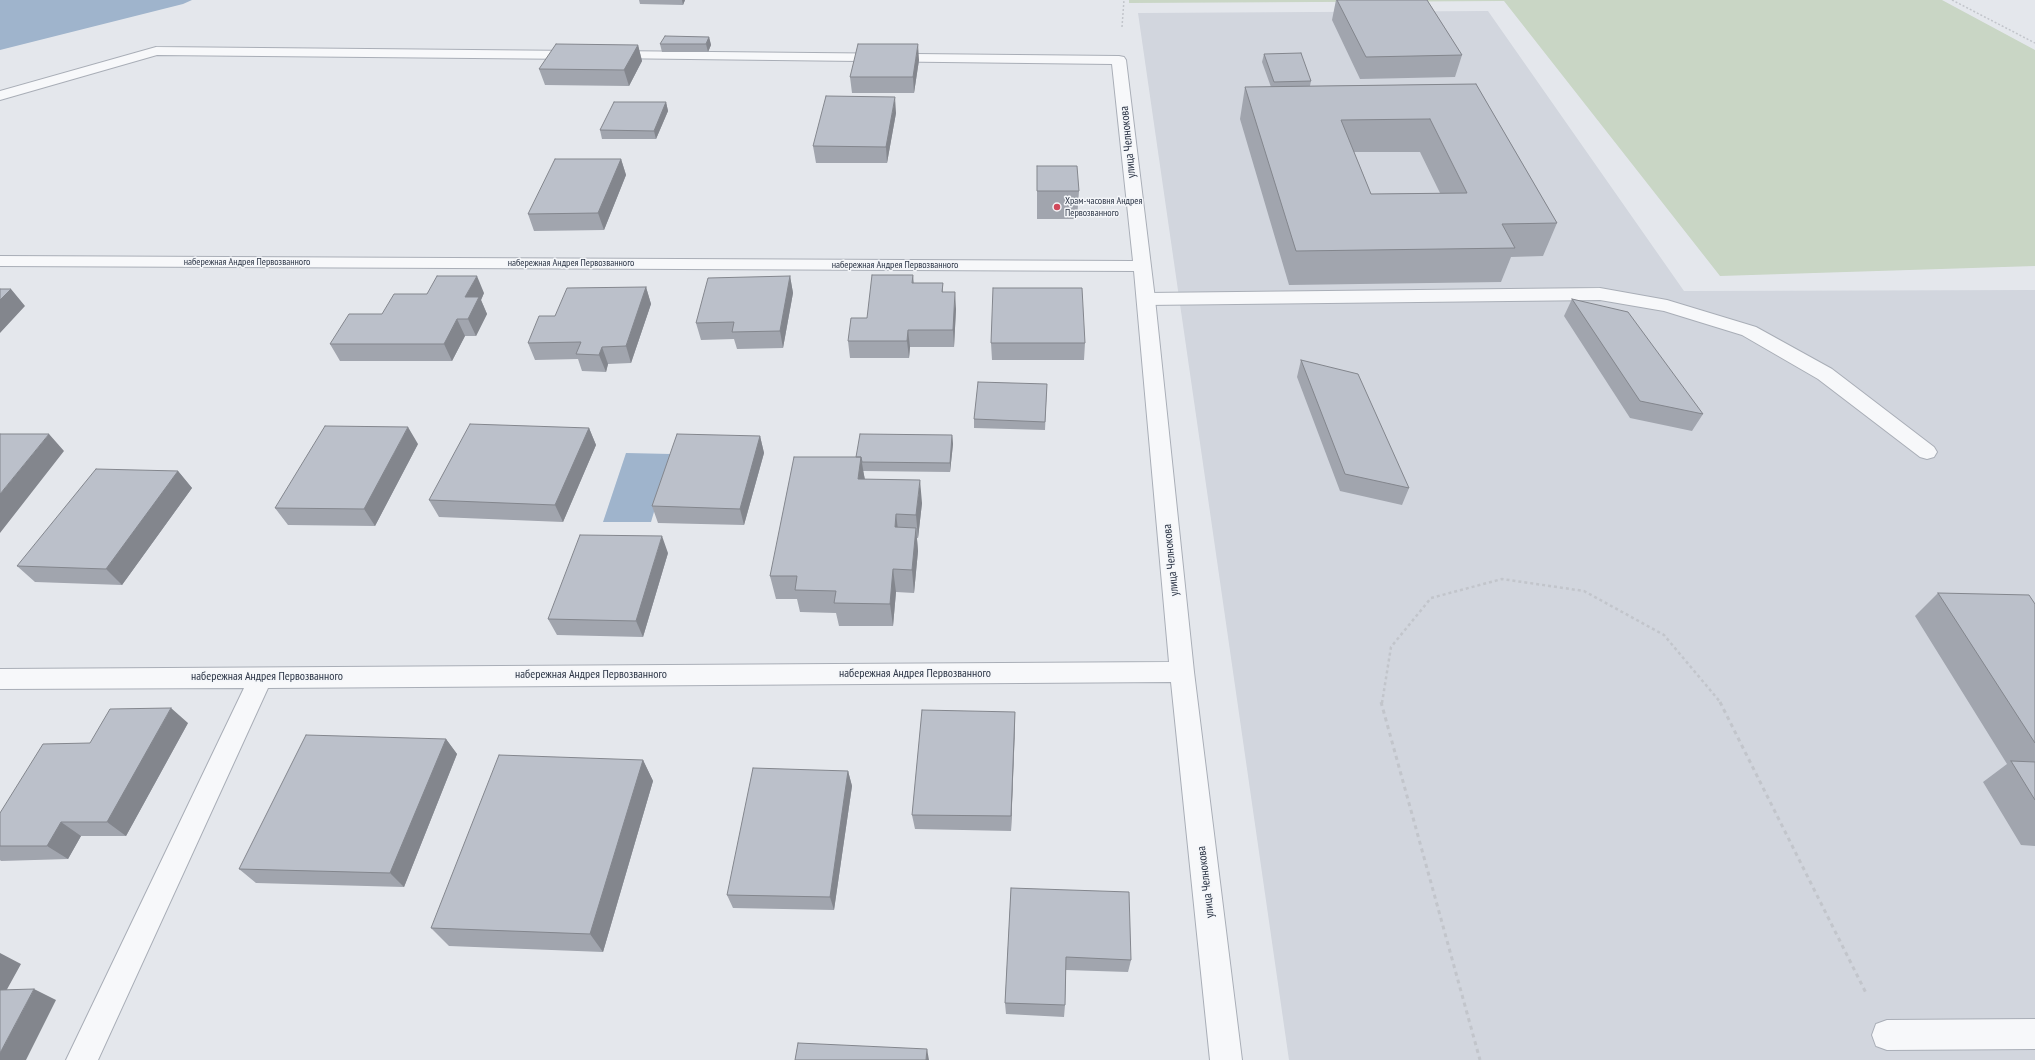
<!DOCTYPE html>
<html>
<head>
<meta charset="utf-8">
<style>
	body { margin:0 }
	canvas { display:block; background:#e4e7ec }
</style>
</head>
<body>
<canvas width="2035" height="1060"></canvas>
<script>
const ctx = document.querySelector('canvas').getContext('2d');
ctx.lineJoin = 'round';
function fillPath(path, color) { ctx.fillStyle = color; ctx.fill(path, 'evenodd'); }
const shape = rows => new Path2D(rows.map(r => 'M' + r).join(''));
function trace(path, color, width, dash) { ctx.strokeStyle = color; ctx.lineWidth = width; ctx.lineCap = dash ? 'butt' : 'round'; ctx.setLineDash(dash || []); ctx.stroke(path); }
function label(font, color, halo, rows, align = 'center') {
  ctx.font = font + ' "PT Sans Narrow",sans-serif'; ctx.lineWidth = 3; ctx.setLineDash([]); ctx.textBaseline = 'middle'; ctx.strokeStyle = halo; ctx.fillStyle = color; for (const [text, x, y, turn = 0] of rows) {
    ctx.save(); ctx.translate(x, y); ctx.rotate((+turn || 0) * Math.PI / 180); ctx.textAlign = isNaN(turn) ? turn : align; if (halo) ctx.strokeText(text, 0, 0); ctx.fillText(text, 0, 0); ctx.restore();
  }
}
const built = shape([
	[1488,11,1684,291,2035,290,2035,1060,1289,1060,1138,13]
]);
const green = shape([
	[1129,0,1942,0,2035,50,2035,266,1720,276,1504,1,1129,3]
]);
const water = shape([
	[0,0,192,0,183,4,0,50],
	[626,453,671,454,651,522,603,522]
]);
const pathFar2 = shape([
	[1952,0,2035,43],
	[1122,27,1124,0]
]);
const pathFar1 = shape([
	[1382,703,1391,647,1431,598,1502,579,1584,591,1664,635,1721,703]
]);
const path = shape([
	[1381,702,1480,1060],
	[1720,702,1867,995]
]);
const service = shape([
	[1600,288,1667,300,1756,327,1832,369,1934,447,1937,452,1934,457,1927,459,1920,457,1818,379,1742,335,1664,311,1600,300,1146,305,1140,303,1137,299,1140,295,1146,293,1600,288],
	[2035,1019,2035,1049,1887,1050,1876,1046,1872,1035,1876,1024,1887,1020,2035,1019]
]);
const minor = shape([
	[156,47,578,51,583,52,585,55,583,58,578,59,157,55,0,100,0,91,156,47],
	[610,51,1119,56,1124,57,1126,60,1155,299,1194,672,1242,1060,1210,1060,1171,682,268,688,98,1060,66,1060,244,688,0,689,0,669,1169,662,1134,271,0,266,0,256,1133,261,1112,64,605,58,603,55,605,52,610,51]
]);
const wall = shape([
	[639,0,685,0,683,5,640,4],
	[1336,0,1427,0,1462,55,1455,77,1360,79,1332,20],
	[709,37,711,45,708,52,662,52,660,44],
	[638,45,642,61,629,86,545,85,539,69],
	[1264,54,1311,81,1310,86,1476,84,1557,223,1543,256,1511,257,1501,282,1289,285,1240,119,1245,87,1271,87,1262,62],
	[1354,152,1420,152,1440,193,1371,194],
	[919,60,914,93,852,93,850,77],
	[666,102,668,111,656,139,602,139,600,130],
	[896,113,887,163,816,163,813,146],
	[621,159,626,175,604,230,534,231,528,214],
	[1037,166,1079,191,1077,219,1037,219],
	[913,275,914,283,943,283,943,292,956,309,954,347,910,347,909,358,850,358,848,341,867,318],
	[790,276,793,293,783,348,737,349,734,339,701,340,696,323],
	[646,287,651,304,631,363,608,364,606,372,582,371,578,359,535,360,528,343,555,316],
	[484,293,481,300,487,314,476,336,465,336,452,361,340,361,330,344,382,314],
	[1572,299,1703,414,1692,431,1630,418,1564,316],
	[991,343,1085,343,1084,360,992,360],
	[1301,360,1409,488,1402,505,1340,491,1297,377],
	[1047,384,1045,430,974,428,974,419],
	[589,428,596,445,563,522,439,517,429,500],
	[952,435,953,444,950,472,863,471,865,479,922,503,918,538,917,538,918,551,914,593,896,592,893,626,839,626,836,613,800,612,797,599,776,599,770,576,856,457],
	[760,436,764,453,744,525,658,523,652,506],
	[418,444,375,526,288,525,275,508],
	[178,471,192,488,122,585,35,582,17,566],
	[668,553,643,637,557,635,548,619],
	[1938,593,2035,604,2035,846,2021,845,1983,782,2007,764,1915,616],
	[1015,712,1011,831,915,829,912,815],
	[188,723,126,836,81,836,68,859,1,861,0,860,0,813,90,743],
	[446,739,457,754,404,887,256,883,239,869],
	[643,760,653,781,603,952,449,946,431,928],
	[848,771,852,786,834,910,733,908,727,895],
	[1011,888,1131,960,1128,972,1066,970,1065,1005,1064,1017,1006,1014,1005,1003]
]);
const shadedWall = shape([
	[682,0,685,0,683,5],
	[709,37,711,45,708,52,706,44],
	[918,44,919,60,914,93,913,77],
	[638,45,642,61,629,86,624,70],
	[895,97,896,113,887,163,886,147],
	[666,102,668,111,656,139,654,131],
	[621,159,626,175,604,230,598,213],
	[477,276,484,293,481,300,487,314,476,336,468,319,465,297],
	[790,276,793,293,783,348,780,331],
	[646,287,651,304,631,363,626,346],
	[11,289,25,306,0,333,0,300],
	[955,292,956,309,954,347,953,330],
	[457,319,465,336,452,361,444,344],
	[908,330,910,347,909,358,907,341],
	[602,347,608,364,606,372,599,355],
	[408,427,418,444,375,526,364,509],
	[589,428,596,445,563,522,555,505],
	[49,434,64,451,0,533,0,494],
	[952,435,953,444,950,472,950,463],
	[760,436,764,453,744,525,740,509],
	[861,457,865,481,858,479],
	[178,471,192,488,122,585,106,569],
	[920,480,922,503,918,538,916,515],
	[896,514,899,538,895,527],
	[916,528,918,551,914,593,912,570],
	[662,536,668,553,643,637,636,621],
	[893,569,896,592,893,626,890,604],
	[171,708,188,723,126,836,107,822],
	[1015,712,1015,727,1011,831,1011,816],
	[446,739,457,754,404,887,390,873],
	[643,760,653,781,603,952,590,934],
	[848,771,852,786,834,910,830,897],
	[61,822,81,836,68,859,47,846],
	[0,953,21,964,0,1002],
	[34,989,56,1000,26,1060,0,1060,0,1053],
	[927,1049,929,1060,926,1060]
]);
const building = shape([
	[1337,0,1427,0,1462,55,1366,57,1337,0],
	[665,36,709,37,706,44,660,44,665,36],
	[556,44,638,45,624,70,539,69,556,44],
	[858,44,918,44,913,77,850,77,858,44],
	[1301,53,1311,81,1274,82,1264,54,1301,53],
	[1476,84,1557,223,1502,224,1515,248,1296,251,1245,87,1476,84],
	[1430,119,1467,193,1371,194,1341,120,1430,119],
	[826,96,895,97,886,147,813,146,826,96],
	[614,102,666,102,654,131,600,130,614,102],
	[555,159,621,159,598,213,528,214,555,159],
	[1037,166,1077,166,1079,191,1037,191,1037,166],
	[872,275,913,275,912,283,943,283,942,292,955,292,953,330,908,330,907,341,848,341,851,318,867,318,872,275],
	[437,276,477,276,465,297,479,297,468,319,457,319,444,344,330,344,349,314,382,314,394,294,427,294,437,276],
	[790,276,780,331,732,332,734,322,696,323,708,278,790,276],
	[646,287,626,346,602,347,599,355,576,354,581,342,528,343,539,316,555,316,567,288,646,287],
	[993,288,1082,288,1085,343,991,343,993,288],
	[0,289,11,289,0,300,0,289],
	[1572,299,1628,312,1703,414,1640,401,1572,299],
	[1301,360,1358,374,1409,488,1345,474,1301,360],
	[978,382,1047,384,1045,422,974,419,978,382],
	[470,424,589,428,555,505,429,500,470,424],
	[325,426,408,427,364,509,275,508,325,426],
	[0,434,49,434,0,494,0,434],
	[677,434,760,436,740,509,652,506,677,434],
	[860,434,952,435,950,463,862,462,861,457,856,457,860,434],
	[794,457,861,457,858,479,920,480,916,515,896,514,895,527,916,528,912,570,893,569,890,604,834,603,836,591,795,590,797,576,770,576,794,457],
	[96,469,178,471,106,569,17,566,96,469],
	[580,535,662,536,636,621,548,619,580,535],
	[1938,593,2029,595,2035,604,2035,743,1938,593],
	[171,708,107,822,61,822,47,846,0,846,0,813,43,744,90,743,110,709,171,708],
	[922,710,1015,712,1011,816,912,815,922,710],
	[306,735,446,739,390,873,239,869,306,735],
	[499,755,643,760,590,934,431,928,499,755],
	[2011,761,2035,762,2035,800,2011,761],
	[753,768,848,771,830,897,727,895,753,768],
	[1011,888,1129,892,1131,960,1066,957,1065,1005,1005,1003,1011,888],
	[34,989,0,1053,0,990,34,989],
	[798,1043,927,1049,926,1060,795,1060,798,1043]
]);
const markers = [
	[1057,207,4,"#d1495b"]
];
const farPoinames = [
	["Храм-часовня Андрея",1065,201],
	["Первозванного",1065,213]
];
const farStreetnames = [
	["набережная Андрея Первозванного",247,262],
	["набережная Андрея Первозванного",571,263],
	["набережная Андрея Первозванного",895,265]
];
const streetNames = [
	["улица Челнокова",1128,142,-96],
	["улица Челнокова",1171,560,-96],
	["набережная Андрея Первозванного",915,674],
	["набережная Андрея Первозванного",591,675],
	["набережная Андрея Первозванного",267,677],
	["улица Челнокова",1206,882,-97]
];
fillPath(built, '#d2d6de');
fillPath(green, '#c9d6c5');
fillPath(water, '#9fb4cc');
trace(service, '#a9aeb7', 2);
trace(minor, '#a9aeb7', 2);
trace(pathFar2, '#c2c5cb', 1.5, [2, 2]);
trace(pathFar1, '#c2c5cb', 2.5, [3, 3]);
trace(path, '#c2c5cb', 3, [4, 4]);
fillPath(service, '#f7f8fa');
fillPath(minor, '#f7f8fa');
fillPath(wall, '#a1a5ae');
fillPath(shadedWall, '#83868d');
fillPath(building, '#bbc0ca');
trace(building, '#83868d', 1);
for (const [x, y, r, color] of markers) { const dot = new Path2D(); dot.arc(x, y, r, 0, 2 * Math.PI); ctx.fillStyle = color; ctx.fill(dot); trace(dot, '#f4f6f9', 1.5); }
label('10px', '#2b3445', '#f4f6f9', farPoinames, 'left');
label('10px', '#2b3445', '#f4f6f9', farStreetnames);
label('12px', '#2b3445', '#f4f6f9', streetNames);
</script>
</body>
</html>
